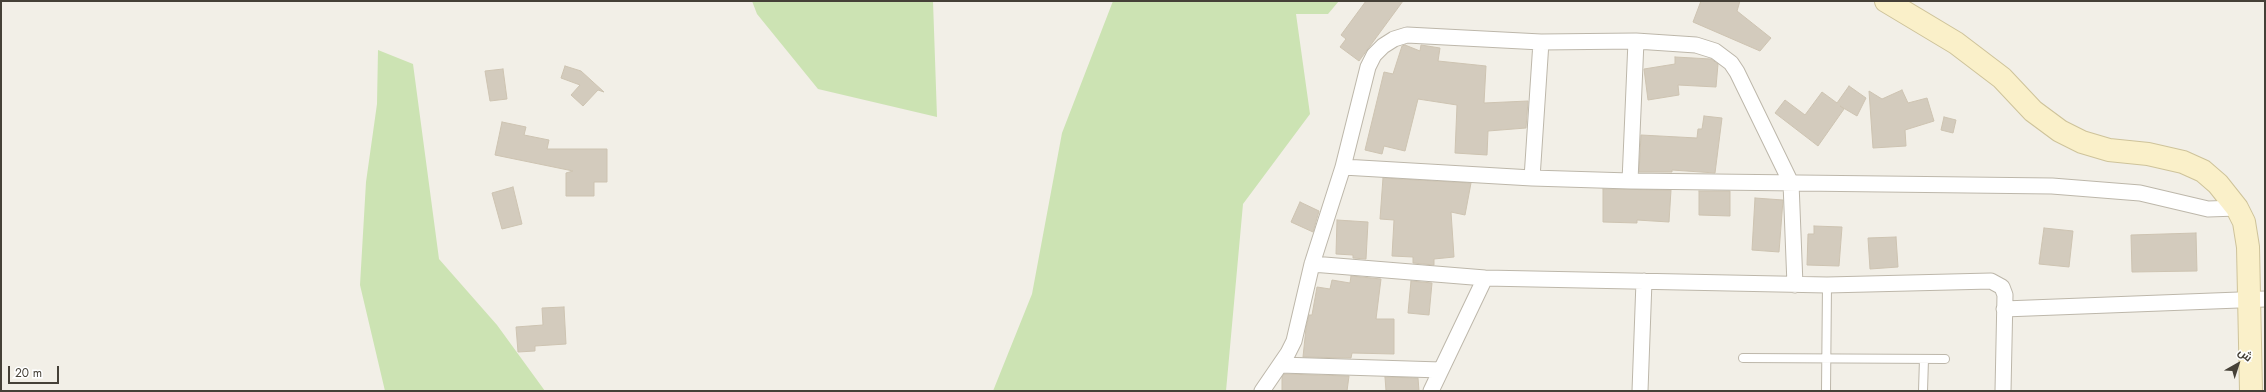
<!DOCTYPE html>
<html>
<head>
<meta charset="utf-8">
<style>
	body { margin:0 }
	#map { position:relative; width:2266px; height:392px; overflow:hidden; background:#f2efe7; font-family:Jost,Cairo,sans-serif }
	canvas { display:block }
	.frame { position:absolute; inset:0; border:2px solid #454037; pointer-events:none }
	.north { position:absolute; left:2218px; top:344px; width:40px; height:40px; -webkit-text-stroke:3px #fff; paint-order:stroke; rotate:39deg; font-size:11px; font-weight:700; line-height:16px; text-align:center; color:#454037 }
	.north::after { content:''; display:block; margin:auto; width:14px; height:18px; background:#454037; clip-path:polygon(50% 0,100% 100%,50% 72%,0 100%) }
	.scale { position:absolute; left:8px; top:366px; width:51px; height:18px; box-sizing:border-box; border:2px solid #454037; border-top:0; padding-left:5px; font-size:12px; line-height:14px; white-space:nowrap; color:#454037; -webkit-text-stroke:3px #fff; paint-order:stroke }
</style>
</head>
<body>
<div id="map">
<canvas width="2266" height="392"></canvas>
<div class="frame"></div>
<div class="north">ش</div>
<div class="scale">20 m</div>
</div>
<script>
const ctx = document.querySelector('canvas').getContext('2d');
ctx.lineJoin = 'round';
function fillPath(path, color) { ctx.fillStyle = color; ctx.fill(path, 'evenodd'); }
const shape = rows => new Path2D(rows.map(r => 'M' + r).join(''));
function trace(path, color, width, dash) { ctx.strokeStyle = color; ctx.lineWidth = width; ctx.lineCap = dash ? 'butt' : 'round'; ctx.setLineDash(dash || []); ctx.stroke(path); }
const green = shape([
	[752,1,933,1,937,117,818,89,757,14],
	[1113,1,1339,1,1328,14,1296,14,1310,114,1243,204,1226,391,993,391,1032,294,1062,133],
	[378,50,413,64,439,259,497,325,545,391,385,391,360,285,366,182,377,104]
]);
const building = shape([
	[1366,1,1403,1,1359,61,1340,47,1346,39,1341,35,1366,1],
	[1701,1,1740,1,1737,11,1771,38,1760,51,1693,22,1701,1],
	[1405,45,1420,51,1421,45,1440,48,1438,61,1486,66,1484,103,1528,101,1526,128,1488,131,1487,155,1455,153,1457,105,1418,99,1405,151,1384,146,1382,154,1365,150,1384,72,1393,74,1402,46,1405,45],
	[1675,57,1711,59,1718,64,1716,87,1678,85,1679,95,1648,100,1644,69,1675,64,1675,57],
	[565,66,581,71,604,92,598,90,583,106,571,95,580,85,561,78,565,66],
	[503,69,507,99,490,101,485,71,503,69],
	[1849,86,1866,98,1857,116,1840,106,1844,109,1818,146,1775,113,1785,100,1805,115,1822,92,1837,103,1849,86],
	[1902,90,1908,103,1927,98,1934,121,1905,130,1906,146,1873,148,1869,91,1882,99,1902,90],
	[1704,116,1722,118,1715,173,1672,170,1672,172,1639,172,1641,135,1697,138,1698,129,1702,129,1704,116],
	[1944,117,1956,120,1953,133,1941,130,1944,117],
	[502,122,526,127,524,135,549,140,547,149,607,149,607,182,594,182,594,196,566,196,566,173,573,171,495,155,502,122],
	[1383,178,1471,183,1465,215,1451,212,1454,257,1434,259,1434,265,1413,263,1413,257,1392,256,1394,220,1380,219,1383,178],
	[513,187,522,224,502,229,492,193,513,187],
	[1603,189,1671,190,1669,222,1637,220,1637,223,1603,222,1603,189],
	[1699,191,1730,191,1730,216,1699,215,1699,191],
	[1755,198,1783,200,1779,252,1752,250,1755,198],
	[1300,202,1319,211,1313,232,1291,222,1300,202],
	[1337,220,1368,222,1366,259,1353,258,1353,255,1336,254,1337,220],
	[1814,226,1842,227,1839,266,1807,265,1808,234,1814,234,1814,226],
	[2044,228,2073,231,2069,267,2039,264,2044,228],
	[2196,233,2197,271,2132,272,2131,235,2196,233],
	[1896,237,1898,267,1870,269,1868,238,1896,237],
	[1351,276,1381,279,1376,319,1394,319,1394,354,1352,353,1351,358,1303,357,1306,328,1309,315,1312,315,1317,287,1330,289,1332,280,1350,283,1351,276],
	[1411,281,1432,283,1429,315,1408,313,1411,281],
	[564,307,566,344,535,346,535,351,518,352,516,327,543,325,542,308,564,307],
	[1284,374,1349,376,1347,391,1282,391,1282,377,1284,374],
	[1385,377,1418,378,1419,391,1386,391,1385,377]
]);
const lane = shape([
	[1743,358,1945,359],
	[1826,391,1827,285],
	[1923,391,1924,359]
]);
const street = shape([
	[1343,167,1532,178,1630,181,2052,186,2140,193,2208,209,2237,208],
	[1532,178,1541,42],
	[1630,181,1636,41],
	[1312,264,1485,278,1827,285,1991,281,2002,287,2005,295,2003,391],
	[2004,309,2265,299],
	[1280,365,1441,370],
	[1262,391,1288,353,1294,341,1312,264,1343,167,1368,67,1374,55,1383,46,1394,39,1407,35,1541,42,1636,41,1696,45,1715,51,1731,63,1737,72,1791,183,1795,285],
	[1431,391,1485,278],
	[1640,391,1644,281]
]);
const secondary = shape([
	[1886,1,1956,43,2002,78,2033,111,2060,131,2082,142,2109,150,2148,154,2183,162,2203,171,2218,184,2237,208,2244,222,2248,247,2251,391]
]);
fillPath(green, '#cce3b3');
fillPath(building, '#d3cbbd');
trace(building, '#cdc3b1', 1);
trace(lane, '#bdb7aa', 10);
trace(street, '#bdb7aa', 17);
trace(secondary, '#cec39a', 24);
trace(lane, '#fff', 8);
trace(street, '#fff', 15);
trace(secondary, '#faf0c9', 22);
</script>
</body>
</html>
